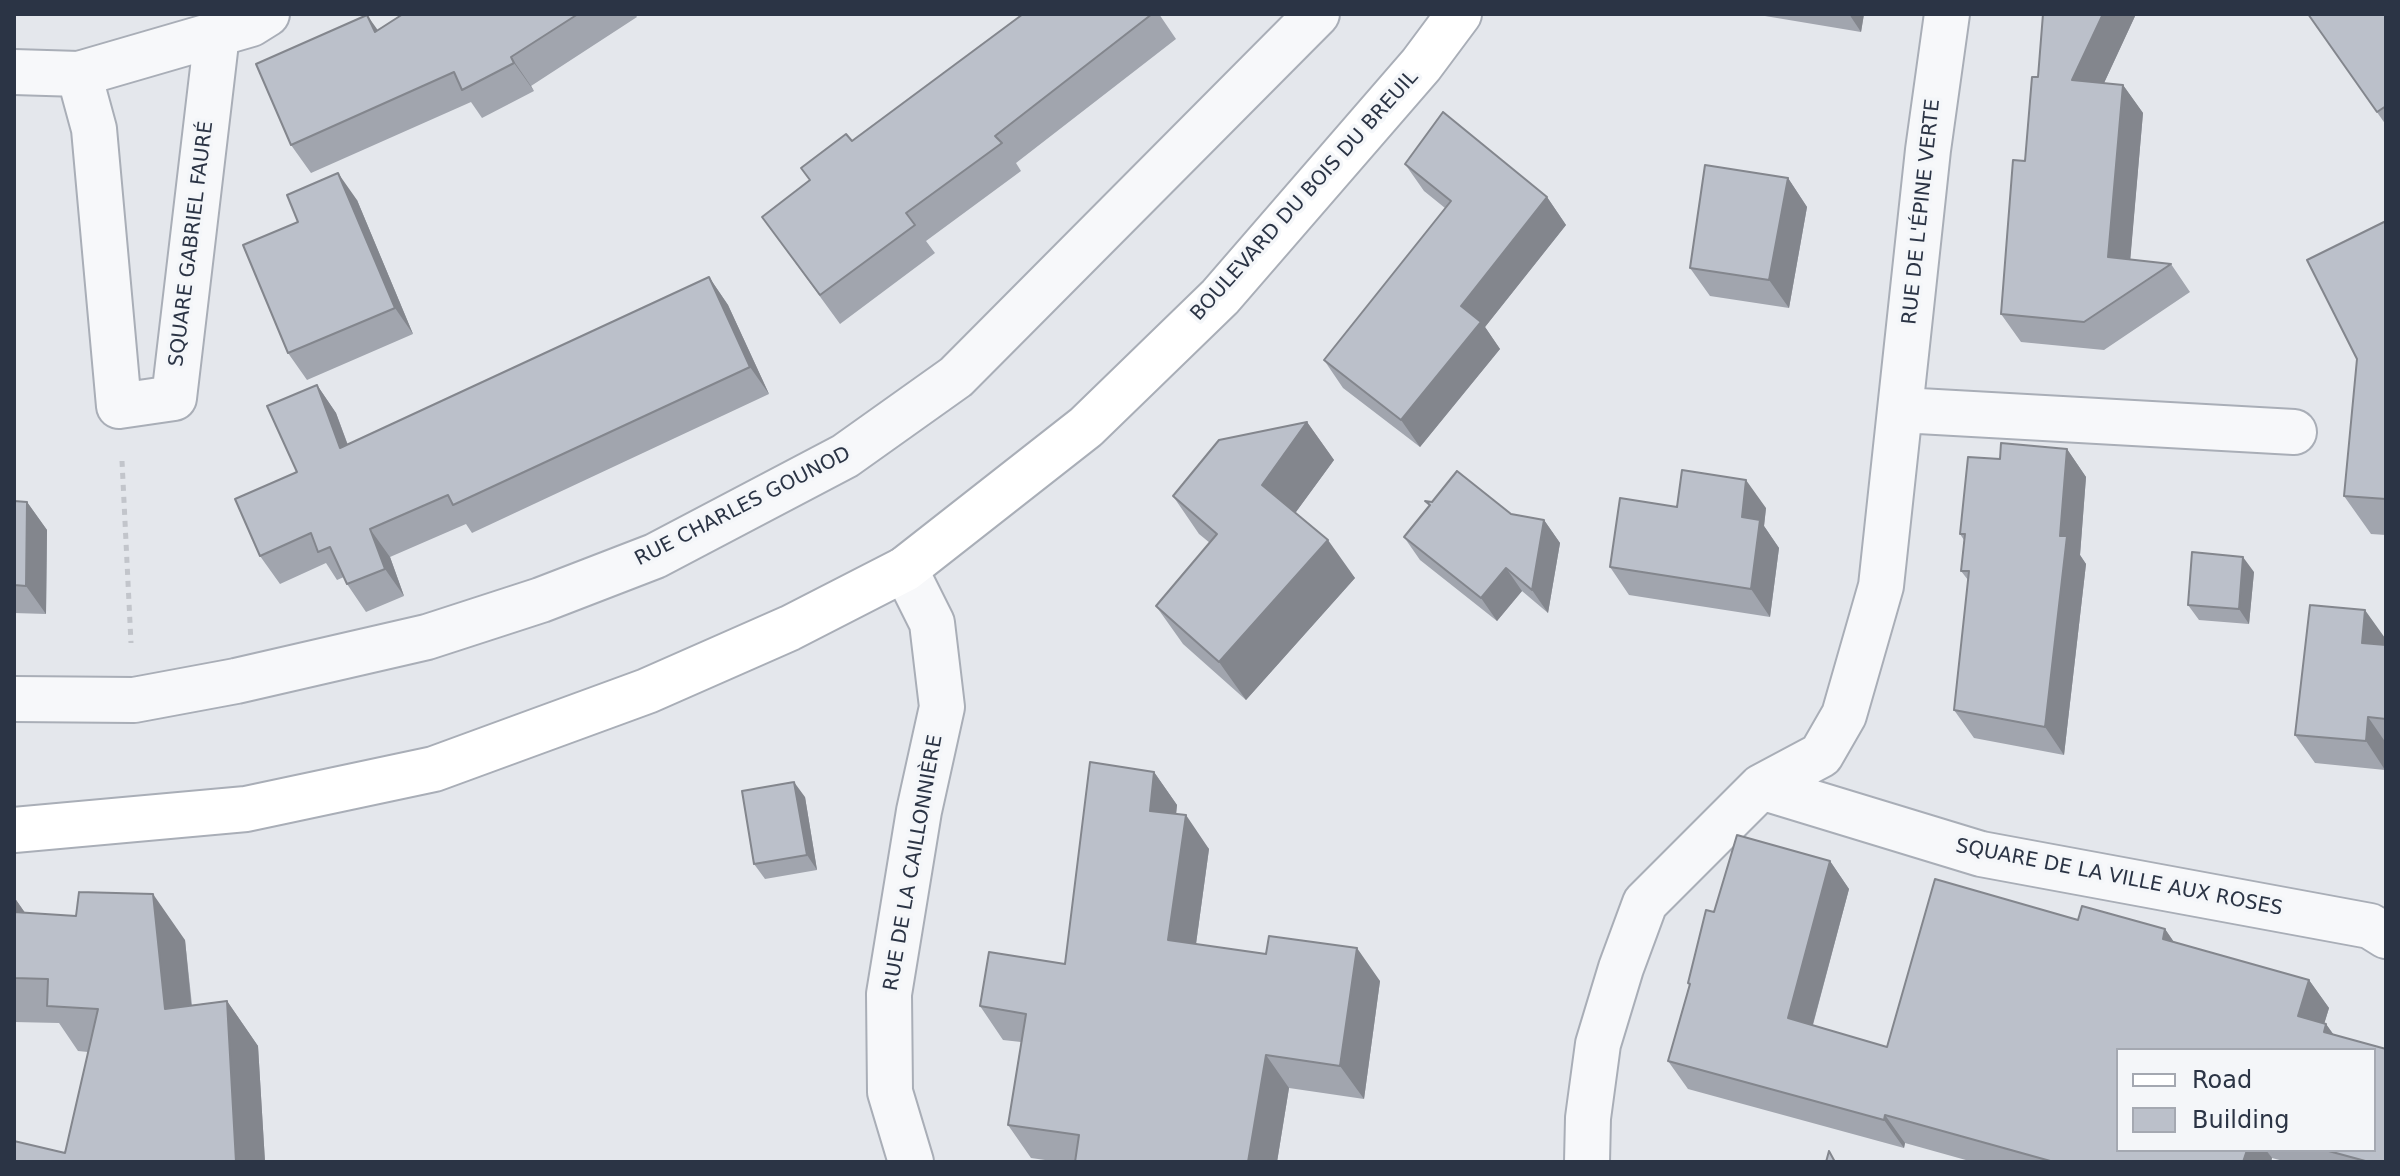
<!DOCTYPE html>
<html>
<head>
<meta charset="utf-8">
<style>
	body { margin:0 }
	#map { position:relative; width:2400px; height:1176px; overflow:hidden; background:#e4e7ec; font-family:"DejaVu Sans",sans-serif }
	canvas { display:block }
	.frame { position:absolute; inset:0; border:16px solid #2b3445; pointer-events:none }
	.legend { position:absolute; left:2116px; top:1048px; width:260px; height:104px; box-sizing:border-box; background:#f4f6f9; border:2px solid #a4a8b1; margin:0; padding:10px 14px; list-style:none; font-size:24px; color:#2b3445 }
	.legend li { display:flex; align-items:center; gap:16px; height:40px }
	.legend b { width:40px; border:2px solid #a4a8b1 }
</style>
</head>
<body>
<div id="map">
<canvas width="2400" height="1176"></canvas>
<div class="frame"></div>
<ul class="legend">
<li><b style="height:10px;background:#fff"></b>Road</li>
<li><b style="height:22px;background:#bbc0ca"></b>Building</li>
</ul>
</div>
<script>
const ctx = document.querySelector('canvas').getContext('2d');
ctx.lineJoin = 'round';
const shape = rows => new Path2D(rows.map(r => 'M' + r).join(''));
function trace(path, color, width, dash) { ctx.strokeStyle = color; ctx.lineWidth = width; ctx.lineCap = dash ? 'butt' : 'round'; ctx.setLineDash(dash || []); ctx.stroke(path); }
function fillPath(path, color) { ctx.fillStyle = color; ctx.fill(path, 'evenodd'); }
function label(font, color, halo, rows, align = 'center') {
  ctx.font = font + ' "DejaVu Sans",sans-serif'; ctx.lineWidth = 7; ctx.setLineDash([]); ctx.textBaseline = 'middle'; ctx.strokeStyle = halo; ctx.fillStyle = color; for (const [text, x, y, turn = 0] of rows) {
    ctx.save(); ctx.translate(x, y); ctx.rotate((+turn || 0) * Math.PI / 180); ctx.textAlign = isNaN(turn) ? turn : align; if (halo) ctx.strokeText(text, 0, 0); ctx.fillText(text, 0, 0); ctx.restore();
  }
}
const path = shape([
	[122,461,131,643]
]);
const minor = shape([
	[14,72,79,74,251,24,267,14],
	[79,74,94,129,119,406,174,398,217,34],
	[1901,410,2294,432],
	[905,569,932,623,942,707,919,811,889,994,890,1092,911,1162],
	[14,699,134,700,236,681,427,637,541,600,655,556,845,456,956,377,1317,14],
	[1761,787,1981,854,2370,926,2386,936],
	[1587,1162,1588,1118,1598,1044,1621,968,1645,903,1761,787,1821,755,1844,715,1881,586,1928,150,1947,14]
]);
const secondary = shape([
	[14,830,246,809,434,769,647,691,790,628,905,569,1086,427,1220,297,1421,65,1459,14]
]);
const wall = shape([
	[403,14,635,14,637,17,531,86,534,91,482,118,471,102,311,173,291,145],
	[1023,14,1159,14,1176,39,1016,163,1021,171,926,241,935,253,840,324,762,217,810,180,852,141],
	[1753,14,1864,14,1861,32],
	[2136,14,2104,83,2123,85,2143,113,2130,260,2171,264,2190,292,2104,350,2021,342,2001,314,2038,77],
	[2308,14,2386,14,2386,125],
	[1405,164,1547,197,1566,225,1485,327,1500,349,1420,447,1343,388,1324,360,1445,208,1424,191],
	[1788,178,1807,207,1789,308,1710,296,1690,268],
	[357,200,413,334,307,380,288,353],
	[2386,221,2386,535,2371,534,2344,496],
	[709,277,728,305,769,394,472,533,466,524,390,557,404,596,366,612,347,584,344,577,337,580,326,563,280,584,260,556,297,472,317,385,336,413,348,445],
	[1307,422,1334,460,1295,513,1355,578,1246,700,1183,644,1156,606,1210,543,1199,534,1173,496],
	[2067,449,2086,477,2080,555,2086,564,2064,755,1974,738,1954,710,1968,580,1961,571,1964,540,1960,534,2000,459],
	[14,501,27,502,47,530,46,614,14,613],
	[1425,501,1544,520,1560,543,1548,613,1522,591,1497,621,1420,560,1404,537,1429,506],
	[1677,507,1766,508,1764,526,1779,548,1770,617,1629,595,1610,567],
	[2254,572,2249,624,2199,620,2188,605],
	[2385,638,2384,645,2386,645,2385,770,2315,763,2295,735],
	[1154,772,1177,805,1176,814,1209,849,1196,944,1380,981,1364,1099,1289,1088,1277,1162,1059,1162,1031,1158,1008,1125,1021,1042,1003,1040,980,1006,1065,964],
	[805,797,817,870,765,879,754,864],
	[1737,835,1830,861,1849,889,1813,1025,1887,1047,1935,879,2078,920,2082,906,2165,929,2174,942,2309,980,2329,1008,2324,1024,2326,1024,2334,1035,2386,1049,2386,1162,2287,1162,2272,1158,2271,1162,1973,1162,1905,1143,1904,1148,1688,1089,1668,1061,1690,986,1688,983,1706,910,1714,912],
	[2118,1050,2374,1050,2374,1150,2118,1150],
	[14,897,25,913,185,940,192,1005,227,1001,258,1046,265,1162,14,1162,65,1153,88,1052,78,1051,59,1023,14,1022]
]);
const shadedWall = shape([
	[1849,14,1864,14,1861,32],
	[2103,14,2136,14,2092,109,2072,80],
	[367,15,387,43,375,32],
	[511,57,531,86,534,91,514,63],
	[2123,85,2143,113,2128,286,2108,257],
	[338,173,357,200,413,334,395,308],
	[1788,178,1807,207,1789,308,1769,280],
	[1547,197,1566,225,1485,327,1500,349,1420,447,1401,420,1461,306],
	[709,277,728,305,769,394,750,367],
	[14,304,16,306,14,422],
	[317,385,336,413,359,476,340,448],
	[1307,422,1334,460,1288,523,1262,485],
	[2067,449,2086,477,2080,555,2086,564,2064,755,2045,727],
	[1746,480,1766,508,1764,526,1779,548,1770,617,1751,589,1742,517],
	[27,502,47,530,46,614,26,586],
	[1544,520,1560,543,1548,613,1532,590],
	[370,529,390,557,404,596,385,569],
	[1328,540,1355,578,1246,700,1219,662],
	[2243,557,2254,572,2249,624,2239,609],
	[1506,568,1522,591,1497,621,1481,598],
	[2365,610,2385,638,2381,671,2362,643],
	[2368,717,2386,743,2385,770,2366,741],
	[1154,772,1177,805,1173,844,1150,811],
	[794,782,805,797,817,870,807,855],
	[1186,815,1209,849,1192,973,1168,940],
	[1830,861,1849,889,1807,1046,1788,1018],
	[153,894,185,940,196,1054,165,1009],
	[14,897,40,934,14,920],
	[2165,929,2184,957,2163,939],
	[1357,948,1380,981,1364,1099,1340,1066],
	[2309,980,2329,1008,2318,1044,2298,1016],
	[227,1001,258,1046,265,1162,236,1162],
	[2326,1024,2344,1050,2324,1032],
	[1266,1055,1289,1088,1277,1162,1248,1162],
	[1885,1115,1905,1143,1904,1148,1884,1120],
	[2247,1150,2266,1150,2272,1158,2271,1162,2243,1162]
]);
const building = shape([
	[403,14,578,14,511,57,514,63,462,90,454,72,291,145,256,64,367,15,375,32,403,14],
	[1023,14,1152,14,995,136,1002,143,906,213,915,225,820,295,762,217,810,180,801,168,846,134,852,141,1023,14],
	[2043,14,2103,14,2072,80,2123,85,2108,257,2171,264,2084,322,2001,314,2013,160,2025,161,2032,77,2038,77,2043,14],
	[2308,14,2386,14,2386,106,2377,112,2308,14],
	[1443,112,1547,197,1461,306,1481,322,1401,420,1324,360,1451,201,1405,164,1443,112],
	[1705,165,1788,178,1769,280,1690,268,1705,165],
	[338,173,395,308,288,353,243,245,298,222,287,195,338,173],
	[2386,221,2386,499,2344,496,2357,359,2307,260,2386,221],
	[709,277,750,367,453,505,448,495,370,529,385,569,347,584,330,547,318,552,311,533,260,556,235,499,297,472,267,406,317,385,340,448,709,277],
	[1307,422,1262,485,1328,540,1219,662,1156,606,1217,534,1173,496,1219,440,1307,422],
	[2001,443,2067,449,2060,536,2067,536,2045,727,1954,710,1969,571,1961,571,1965,534,1960,534,1968,457,2000,459,2001,443],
	[1682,470,1746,480,1742,517,1760,520,1751,589,1610,567,1620,498,1677,507,1682,470],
	[1457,471,1511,514,1544,520,1532,590,1506,568,1481,598,1404,537,1430,505,1425,501,1432,502,1457,471],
	[14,501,27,502,26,586,14,585,14,501],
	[2192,552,2243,557,2239,609,2188,605,2192,552],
	[2310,605,2365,610,2362,643,2386,645,2386,719,2368,717,2366,741,2295,735,2310,605],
	[1090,762,1154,772,1150,811,1186,815,1168,940,1266,954,1269,936,1357,948,1340,1066,1266,1055,1248,1162,1075,1162,1079,1135,1008,1125,1026,1014,980,1006,989,952,1065,964,1090,762],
	[794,782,807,855,754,864,742,791,794,782],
	[1737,835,1830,861,1788,1018,1887,1047,1935,879,2078,920,2082,906,2165,929,2163,939,2309,980,2298,1016,2326,1024,2324,1032,2386,1049,2386,1162,2369,1162,2325,1150,2374,1150,2374,1050,2118,1050,2118,1150,2247,1150,2243,1162,2054,1162,1885,1115,1884,1120,1668,1061,1690,984,1688,983,1706,910,1714,912,1737,835],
	[79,892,153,894,165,1009,227,1001,236,1162,14,1162,14,1141,65,1153,98,1009,47,1006,48,979,14,978,14,912,76,916,79,892],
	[1829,1151,1835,1162,1826,1162,1829,1151]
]);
const streetNames = [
	["BOULEVARD DU BOIS DU BREUIL",1305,196,-48],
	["RUE DE L'ÉPINE VERTE",1922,212,-84],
	["SQUARE GABRIEL FAURÉ",192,244,-83],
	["RUE CHARLES GOUNOD",743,507,-27],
	["RUE DE LA CAILLONNIÈRE",914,863,-80],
	["SQUARE DE LA VILLE AUX ROSES",2119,878,11]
];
trace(minor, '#a9aeb7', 48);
trace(secondary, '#a9aeb7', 48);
trace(path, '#c2c5cb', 5, [6, 6]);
trace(minor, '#f7f8fa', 44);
trace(secondary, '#fff', 44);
fillPath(wall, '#a1a5ae');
fillPath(shadedWall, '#83868d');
fillPath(building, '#bbc0ca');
trace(building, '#83868d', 2);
label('20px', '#2b3445', '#f4f6f9', streetNames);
</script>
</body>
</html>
